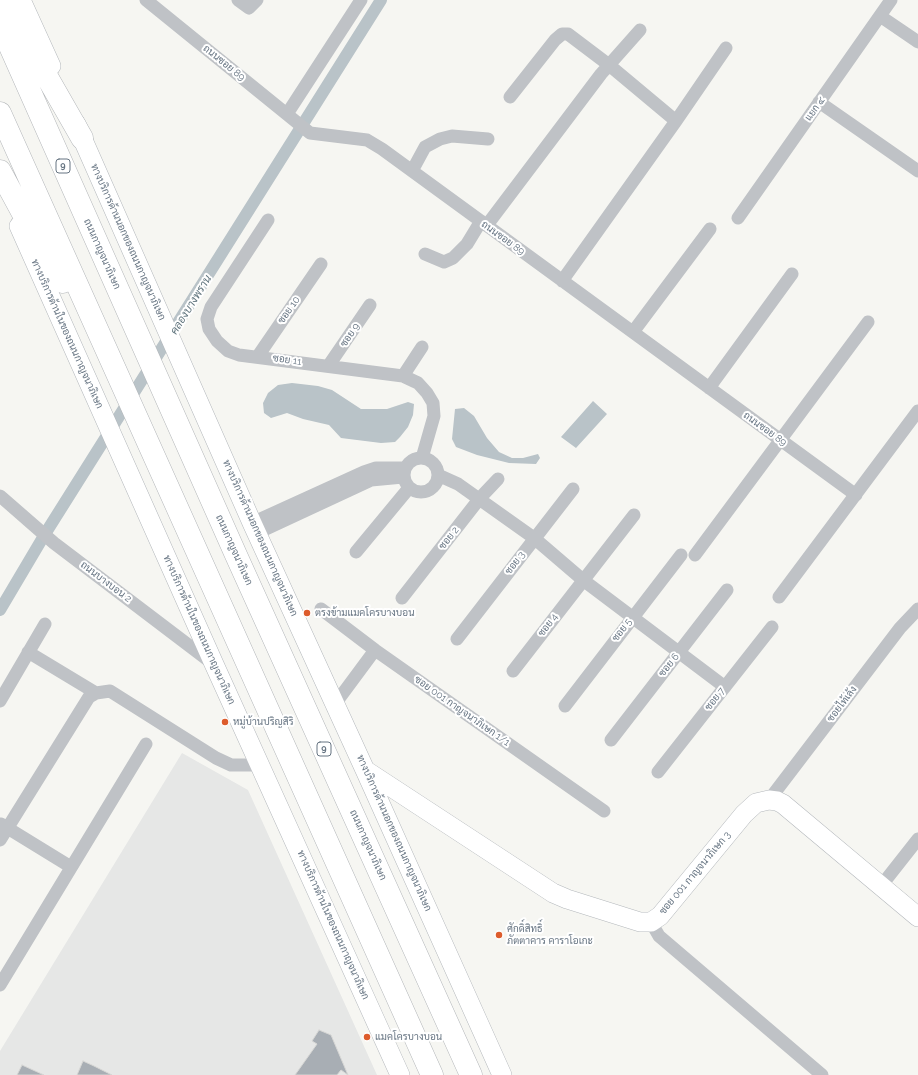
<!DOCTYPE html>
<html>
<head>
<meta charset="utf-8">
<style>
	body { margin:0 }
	canvas { display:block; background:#f6f6f2 }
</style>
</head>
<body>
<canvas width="918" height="1075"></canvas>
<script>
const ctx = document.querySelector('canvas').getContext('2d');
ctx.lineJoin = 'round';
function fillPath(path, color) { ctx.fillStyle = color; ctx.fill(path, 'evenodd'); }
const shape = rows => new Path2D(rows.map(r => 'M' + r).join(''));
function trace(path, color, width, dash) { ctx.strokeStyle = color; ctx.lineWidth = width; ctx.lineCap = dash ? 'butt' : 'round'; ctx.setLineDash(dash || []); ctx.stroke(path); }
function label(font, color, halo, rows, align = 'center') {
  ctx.font = font + ' Raleway,Sarabun,sans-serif'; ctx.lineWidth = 4; ctx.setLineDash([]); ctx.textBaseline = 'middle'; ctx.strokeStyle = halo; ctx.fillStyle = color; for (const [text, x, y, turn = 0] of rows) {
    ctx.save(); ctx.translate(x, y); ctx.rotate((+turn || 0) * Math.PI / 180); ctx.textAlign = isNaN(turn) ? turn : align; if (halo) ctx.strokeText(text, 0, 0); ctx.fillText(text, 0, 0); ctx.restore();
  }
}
const built = shape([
	[182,753,248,790,377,1075,0,1075,0,1051]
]);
const water = shape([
	[292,383,318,386,332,390,361,409,387,409,408,402,414,404,413,415,408,427,400,437,395,442,381,443,341,438,329,425,303,419,287,413,271,418,264,413,263,403,268,393,278,385],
	[593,401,607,414,576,448,561,437],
	[464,408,474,416,487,438,499,452,512,458,523,458,538,454,540,458,536,464,509,463,477,455,456,447,452,439,455,409]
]);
const canal = shape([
	[0,610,45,534,381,0]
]);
const building = shape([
	[319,1030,331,1035,348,1075,341,1070,337,1075,295,1075,317,1044,312,1041,319,1030],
	[83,1061,94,1066,112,1075,77,1075,83,1061],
	[22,1065,44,1075,17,1075,22,1065]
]);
const street = shape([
	[146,0,310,133,367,140,382,149,856,495],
	[238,0,249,8,257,0],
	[880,16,918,42],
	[510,97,555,40,562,34,568,34,609,65,676,121],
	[819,102,918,171],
	[287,114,361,0],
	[412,171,425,147,440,139,452,136,488,139],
	[738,218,891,0],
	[268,220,211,307,207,319,209,329,217,341,228,351,239,355,403,376,418,383,427,393,433,403,434,416,422,458],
	[487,225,601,74,640,30],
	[425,254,444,262,453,258,467,244,481,221],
	[562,281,676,121,726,48],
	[633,332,710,229],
	[258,356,321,264],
	[329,365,370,305],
	[403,376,422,347],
	[709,388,792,274],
	'404 475a17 17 0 1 1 34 0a17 17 0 1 1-34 0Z',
	[438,475,458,484,534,538,583,580,725,687],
	[0,496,54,543,212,663],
	[252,523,364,472,376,468,405,468],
	[257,533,371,480,403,477],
	[356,552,409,488],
	[695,555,868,322],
	[779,597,918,411],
	[402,598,480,498,498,479],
	[321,609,375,650],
	[457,639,573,489],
	[28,652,96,693],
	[513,671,634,515],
	[0,701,45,624],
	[335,704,375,650,604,811],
	[565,706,681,555],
	[611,740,727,590],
	[658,772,772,627],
	[769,800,900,628,918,609],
	[1,824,71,867],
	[0,840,89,697,96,693,110,691,216,758,231,765,261,765],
	[881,886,918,839],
	[651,922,659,936,822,1075],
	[0,985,146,744]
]);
const secondary = shape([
	[21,0,51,66],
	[76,124,252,523,365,770,502,1075],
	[19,226,214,664,400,1075],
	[365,770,553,893,567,899,640,922,651,922,660,916,744,814,756,803,769,800,777,801,783,804,918,917]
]);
const highway = shape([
	[3,0,82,138],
	[0,24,236,555,471,1075],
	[0,113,432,1075],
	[0,171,40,245,63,282]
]);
const markers = [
	[307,613,4,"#dd5c2c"],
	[225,722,4,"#dd5c2c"],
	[499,935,4,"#dd5c2c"],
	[367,1037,4,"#dd5c2c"]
];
const shields = [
	[63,166,14],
	[324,749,14]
];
const shieldNames = [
	["9",63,166],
	["9",324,749]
];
const streetNames = [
	["ถนนซอย 89",224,63,39],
	["แยก ๔",815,109,-55],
	["ถนนซอย 89",503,238,36],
	["ทางบริการด้านนอกของถนนกาญจนาภิเษก",128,242,66],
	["ถนนกาญจนาภิเษก",102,254,66],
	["ซอย 10",289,310,-55],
	["ทางบริการด้านในของถนนกาญจนาภิเษก",67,334,66],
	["ซอย 9",350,335,-56],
	["ซอย 11",287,360,8],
	["ถนนซอย 89",765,429,36],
	["ทางบริการด้านนอกของถนนกาญจนาภิเษก",260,538,66],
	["ซอย 2",449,538,-52],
	["ถนนกาญจนาภิเษก",234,550,66],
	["ซอย 3",515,563,-53],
	["ถนนบางบอน 2",106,582,37],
	["ซอย 4",548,625,-53],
	["ทางบริการด้านในของถนนกาญจนาภิเษก",199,630,66],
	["ซอย 5",622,630,-53],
	["ซอย 6",669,665,-52],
	["ซอย 7",715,699,-52],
	["ซอยไท้เล้ง",842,704,-53],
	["ซอย 001 กาญจนาภิเษก 1/1",462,711,35],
	["ทางบริการด้านนอกของถนนกาญจนาภิเษก",394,833,66],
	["ถนนกาญจนาภิเษก",368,845,66],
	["ซอย 001 กาญจนาภิเษก 3",695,873,-50],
	["ทางบริการด้านในของถนนกาญจนาภิเษก",333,925,66]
];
const poiNames = [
	["ตรงข้ามแมคโครบางบอน",315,613],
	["หมู่บ้านปริญสิริ",233,722],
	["ศักดิ์สิทธิ์",507,929],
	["ภัตตาคาร คาราโอเกะ",507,941],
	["แมคโครบางบอน",375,1037]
];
const waterNames = [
	["คลองบางพราน",191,305,-58]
];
fillPath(built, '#e6e7e6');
fillPath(water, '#b9c3c8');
trace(canal, '#b9c3c8', 12);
fillPath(building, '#a8aeb4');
trace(building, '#d7d7d5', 1);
trace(secondary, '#b4b8bc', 20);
trace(highway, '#b4b7ba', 23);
trace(street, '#bfc2c6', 13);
trace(secondary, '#fff', 19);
trace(highway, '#fff', 22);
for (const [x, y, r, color] of markers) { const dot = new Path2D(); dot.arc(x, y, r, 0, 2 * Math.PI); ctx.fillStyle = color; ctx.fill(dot); trace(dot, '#fff', 1.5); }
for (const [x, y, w] of shields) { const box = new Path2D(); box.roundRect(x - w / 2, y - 7, w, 14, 3); ctx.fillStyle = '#fff'; ctx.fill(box); trace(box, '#667482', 1); }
label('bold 9px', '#667482', null, shieldNames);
label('10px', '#667482', '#fff', streetNames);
label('10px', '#667482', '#fff', poiNames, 'left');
label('italic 11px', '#62767f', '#fff', waterNames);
</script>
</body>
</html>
